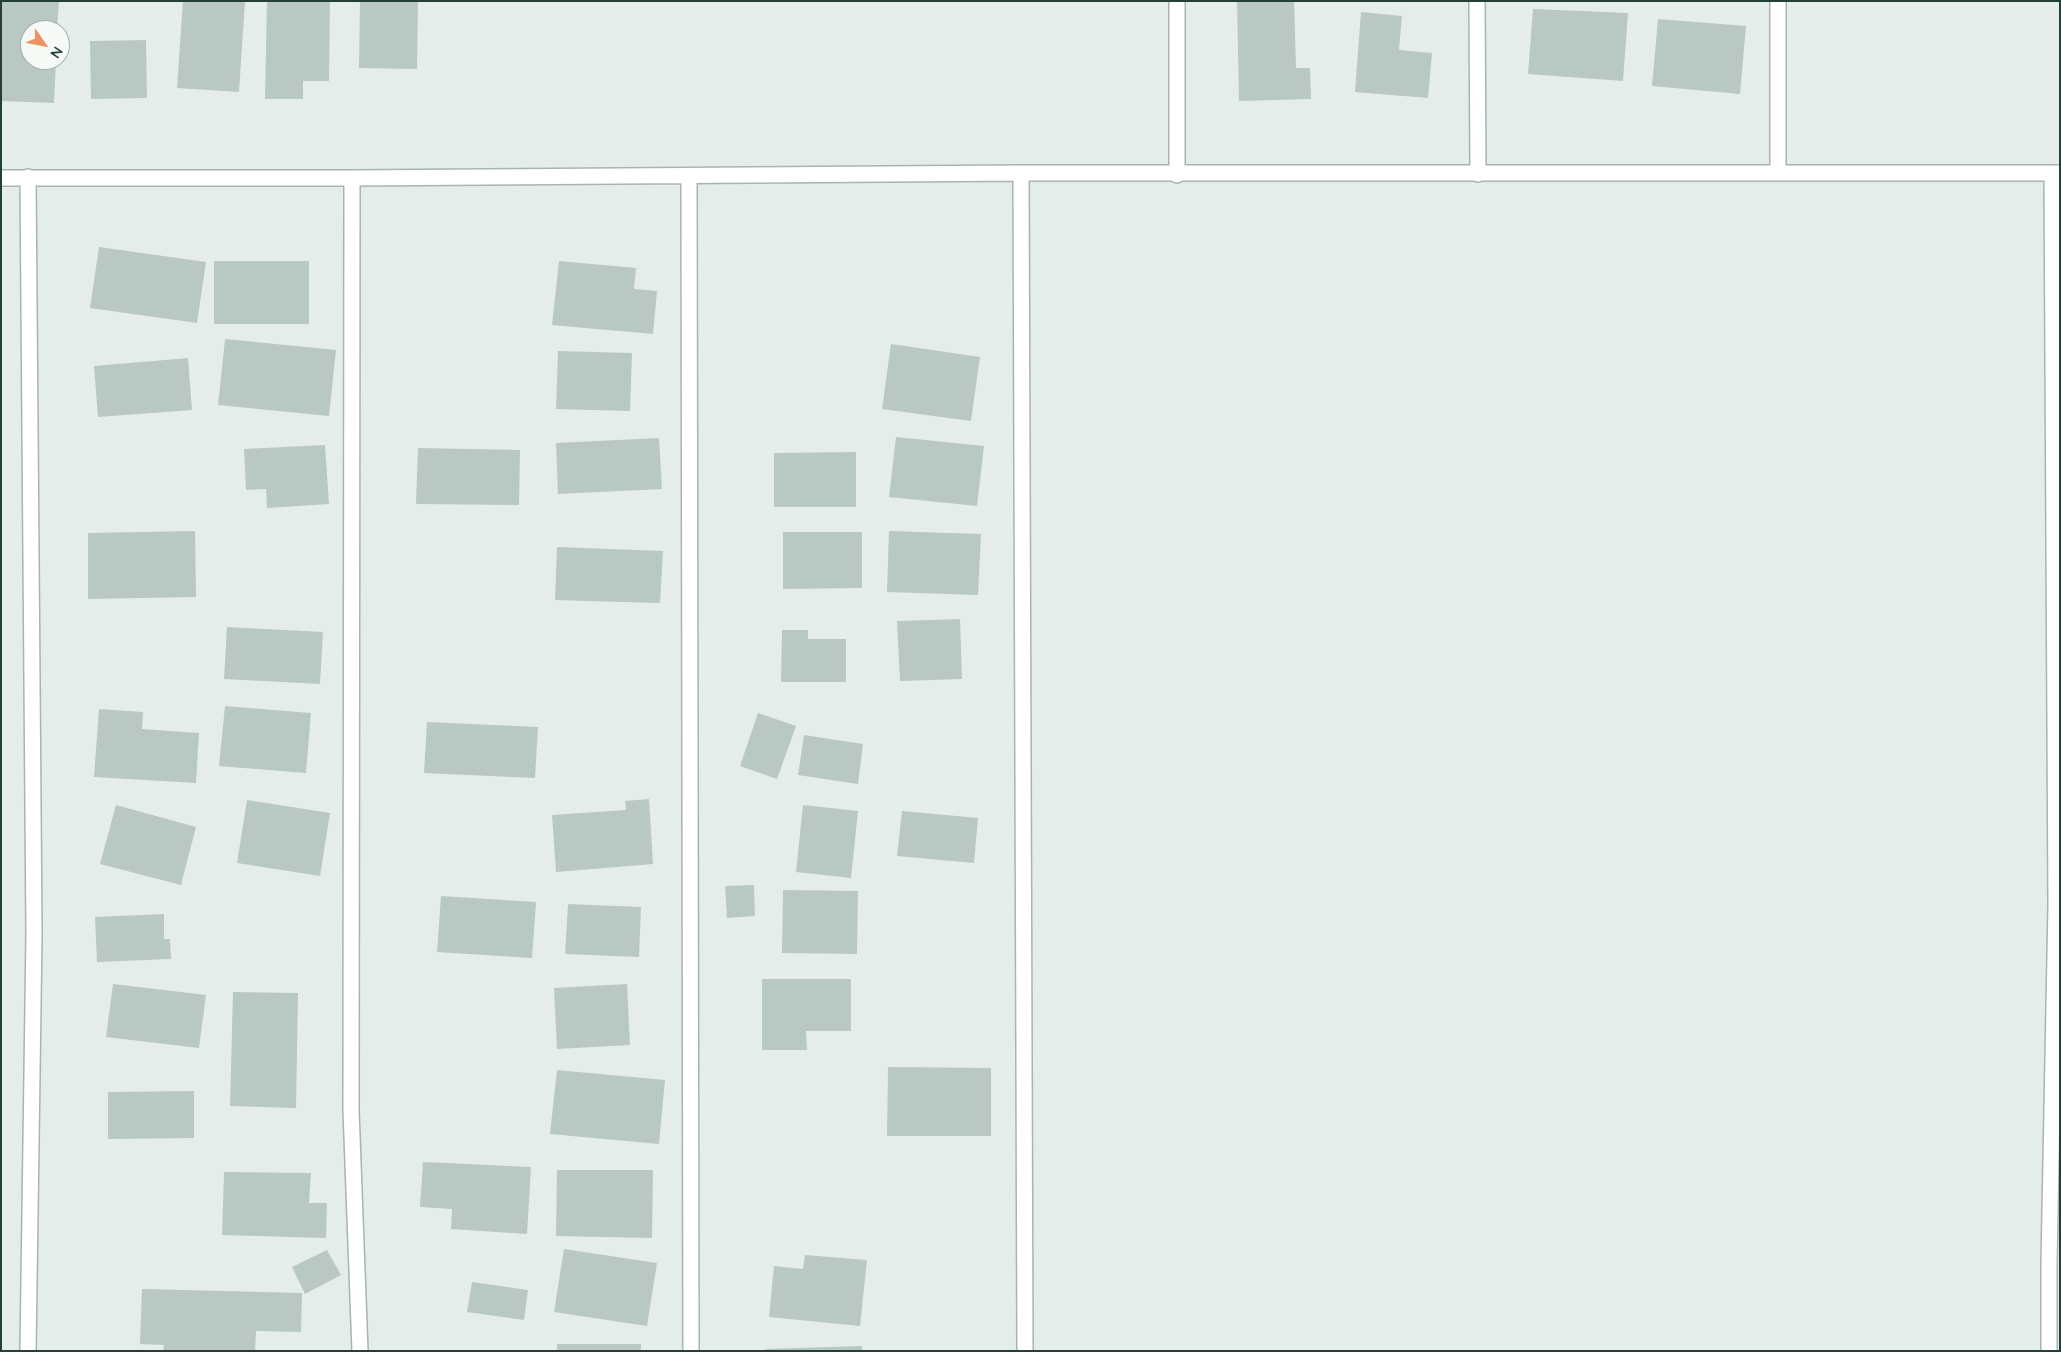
<!DOCTYPE html>
<html>
<head>
<meta charset="utf-8">
<style>
	body { margin:0 }
	#map { position:relative; width:2061px; height:1352px; overflow:hidden; background:#e4edea; font-family:Quicksand,sans-serif }
	canvas { display:block }
	.frame { position:absolute; inset:0; border:2px solid #243e3a; pointer-events:none }
	.north { position:absolute; left:20px; top:20px; width:50px; height:50px; box-sizing:border-box; background:#f5faf7; border:1px solid #a1afab; border-radius:50%; rotate:123deg; font-size:14px; font-weight:700; line-height:20px; text-align:center; color:#243e3a }
	.north::after { content:''; display:block; margin:auto; width:18px; height:22px; background:#ee9061; clip-path:polygon(50% 0,100% 100%,50% 72%,0 100%) }
</style>
</head>
<body>
<div id="map">
<canvas width="2061" height="1352"></canvas>
<div class="frame"></div>
<div class="north">N</div>
</div>
<script>
const ctx = document.querySelector('canvas').getContext('2d');
ctx.lineJoin = 'round';
function fillPath(path, color) { ctx.fillStyle = color; ctx.fill(path, 'evenodd'); }
const shape = rows => new Path2D(rows.map(r => 'M' + r).join(''));
function trace(path, color, width, dash) { ctx.strokeStyle = color; ctx.lineWidth = width; ctx.lineCap = dash ? 'butt' : 'round'; ctx.setLineDash(dash || []); ctx.stroke(path); }
const building = shape([
	[1,1,59,1,57,30,30,30,30,60,56,60,54,103,1,101],
	[183,1,245,1,239,92,177,88],
	[267,1,330,1,329,81,303,81,303,99,265,99],
	[360,1,418,1,417,69,359,68],
	[1237,1,1294,1,1296,68,1310,68,1311,99,1239,101],
	[1533,9,1628,13,1623,81,1528,74],
	[1361,12,1402,16,1399,50,1432,53,1428,98,1355,92],
	[1658,19,1746,26,1740,94,1652,86],
	[146,40,147,98,91,99,90,41],
	[99,247,206,262,197,323,90,308],
	[214,261,309,261,309,324,214,324],
	[559,261,636,268,634,289,657,291,653,334,552,325],
	[225,339,336,350,329,416,218,405],
	[891,344,980,357,971,421,882,409],
	[558,351,632,353,630,411,556,409],
	[188,358,192,410,98,417,94,366],
	[896,437,984,446,977,506,889,497],
	[659,438,662,489,558,494,556,443],
	[325,445,329,504,267,508,266,489,246,490,244,449],
	[418,448,520,450,519,505,416,504],
	[856,452,856,507,774,507,774,453],
	[195,531,196,597,88,599,88,533],
	[889,531,981,534,978,595,887,592],
	[783,532,862,532,862,588,783,589],
	[557,547,663,551,660,603,555,600],
	[960,619,962,679,900,681,897,621],
	[227,627,323,632,320,684,224,679],
	[782,630,808,630,808,639,846,639,846,682,781,682],
	[225,706,311,713,306,773,219,766],
	[99,709,143,712,142,729,199,733,196,783,94,777],
	[758,713,796,726,777,779,740,766],
	[427,722,538,727,535,778,424,773],
	[804,735,863,744,858,784,798,775],
	[649,799,653,864,556,872,552,815,626,810,625,801],
	[247,800,330,813,320,876,237,863],
	[116,805,196,827,181,885,100,864],
	[803,805,858,811,851,878,796,872],
	[902,811,978,818,974,863,897,856],
	[754,885,755,916,727,918,725,886],
	[783,890,858,891,857,954,782,953],
	[441,896,536,902,532,958,437,952],
	[568,904,641,907,639,957,565,954],
	[164,914,164,939,170,939,171,959,97,962,95,917],
	[762,979,851,979,851,1031,806,1031,807,1050,762,1050],
	[113,984,206,995,199,1048,106,1037],
	[627,984,630,1045,557,1049,554,988],
	[233,992,298,993,296,1108,230,1106],
	[888,1067,991,1068,991,1136,887,1136],
	[557,1070,665,1080,659,1144,550,1134],
	[194,1091,194,1138,108,1139,108,1092],
	[423,1162,531,1167,527,1234,451,1229,452,1209,420,1207],
	[557,1170,653,1170,652,1238,556,1236],
	[224,1172,311,1173,309,1203,327,1203,326,1238,222,1235],
	[564,1249,657,1263,647,1326,554,1312],
	[327,1250,341,1275,305,1294,292,1267],
	[805,1255,867,1260,860,1326,769,1317,774,1266,803,1269],
	[472,1282,528,1290,524,1320,467,1312],
	[142,1289,302,1293,301,1332,256,1331,255,1351,163,1351,164,1345,140,1344],
	[557,1344,641,1344,641,1351,557,1351],
	[862,1346,862,1351,765,1351,765,1349]
]);
const minor = shape([
	[1477,1,1478,174],
	[1778,172,1778,1],
	[1021,173,1025,1351],
	[1177,175,1177,1],
	[28,177,34,934,28,1351],
	[689,177,691,1351],
	[1,178,352,178,1021,173,2060,173],
	[352,178,351,1110,360,1351],
	[2049,1351,2049,1263,2056,905,2052,174]
]);
fillPath(building, '#b9c8c3');
trace(minor, '#a7b5b2', 18);
trace(minor, '#fff', 15);
</script>
</body>
</html>
